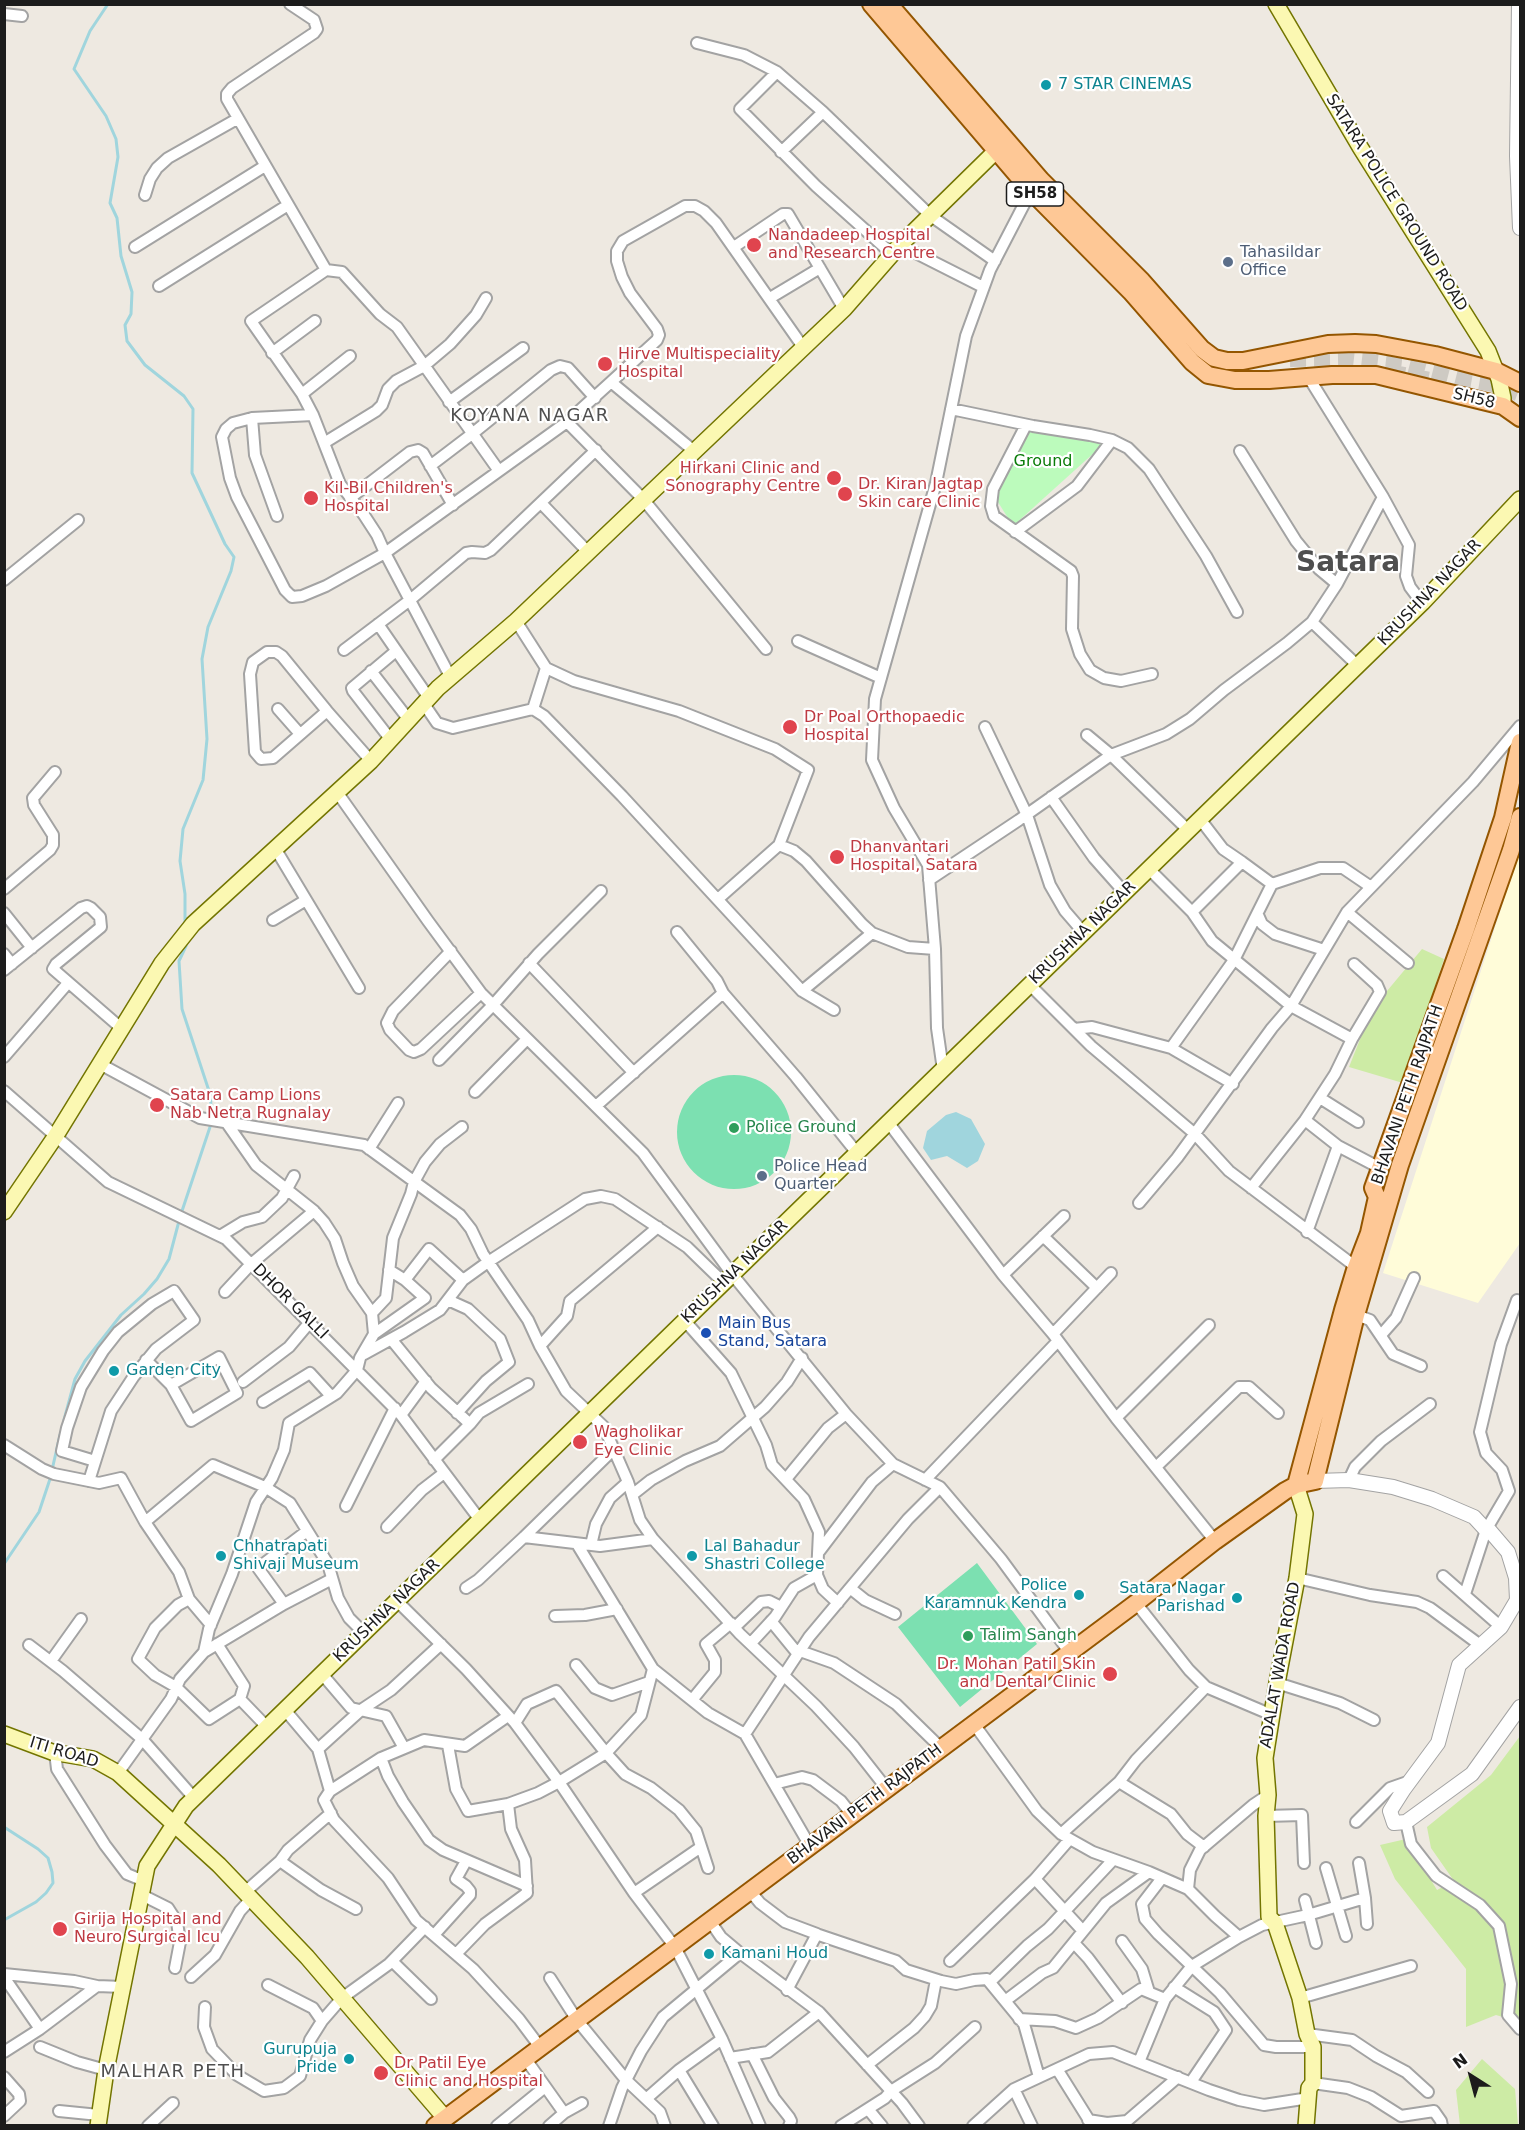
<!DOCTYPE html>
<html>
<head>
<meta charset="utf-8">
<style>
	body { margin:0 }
	#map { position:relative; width:1525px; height:2130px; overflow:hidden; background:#eee9e1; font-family:"DejaVu Sans",sans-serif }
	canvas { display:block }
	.frame { position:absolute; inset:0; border:6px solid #1c1c1c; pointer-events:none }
	.north { position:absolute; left:1441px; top:2046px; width:60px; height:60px; -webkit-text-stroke:4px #fff; paint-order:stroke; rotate:324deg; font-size:16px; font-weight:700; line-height:24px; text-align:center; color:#1c1c1c }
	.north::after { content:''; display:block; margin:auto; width:21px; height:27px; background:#1c1c1c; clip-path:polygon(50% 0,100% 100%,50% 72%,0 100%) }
</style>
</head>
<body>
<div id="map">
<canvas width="1525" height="2130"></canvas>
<div class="frame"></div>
<div class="north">N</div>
</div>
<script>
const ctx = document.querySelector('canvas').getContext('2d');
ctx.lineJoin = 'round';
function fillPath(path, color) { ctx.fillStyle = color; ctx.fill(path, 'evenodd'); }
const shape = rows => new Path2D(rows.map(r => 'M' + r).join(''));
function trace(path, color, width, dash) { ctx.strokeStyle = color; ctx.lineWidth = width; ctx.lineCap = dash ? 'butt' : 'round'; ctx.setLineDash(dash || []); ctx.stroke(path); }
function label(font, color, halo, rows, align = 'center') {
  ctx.font = font + ' "DejaVu Sans",sans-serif'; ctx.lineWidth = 4.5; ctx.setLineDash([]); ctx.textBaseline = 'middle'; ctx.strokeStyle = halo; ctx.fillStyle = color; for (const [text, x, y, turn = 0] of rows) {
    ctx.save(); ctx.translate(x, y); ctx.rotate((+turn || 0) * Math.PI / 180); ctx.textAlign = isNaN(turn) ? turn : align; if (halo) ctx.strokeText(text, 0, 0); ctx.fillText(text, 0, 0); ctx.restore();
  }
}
const education = shape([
	[1520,836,1520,1243,1478,1303,1383,1273,1512,875]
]);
const grass = shape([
	[1422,949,1444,959,1403,1083,1349,1067,1372,1009],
	[1520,1736,1520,2022,1496,2015,1466,2027,1466,1969,1395,1879,1380,1845,1406,1839,1437,1890,1454,1881,1431,1848,1427,1827,1491,1775],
	[1482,2059,1515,2089,1518,2125,1460,2125,1456,2090]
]);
const park = shape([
	[1027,431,1106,442,1013,526,996,499]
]);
const pitch = shape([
	'677 1132a57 57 0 1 1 114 0a57 57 0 1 1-114 0Z',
	[977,1563,1037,1644,960,1707,898,1627]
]);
const water = shape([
	[956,1112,971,1119,985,1144,978,1161,967,1168,947,1156,931,1160,923,1148,927,1131,946,1115]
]);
const stream = shape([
	[108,4,90,31,74,69,106,116,116,139,118,157,110,203,117,218,121,256,132,292,131,314,125,325,127,341,145,365,184,396,193,409,192,473,225,544,234,557,231,571,208,627,202,659,207,739,203,780,183,829,180,861,185,894,185,925],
	[186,941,186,946,179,961,182,1009,210,1094,212,1117],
	[181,1214,211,1124],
	[64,1420,75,1379,85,1361,121,1315,144,1294,157,1279,169,1259,179,1221],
	[52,1470,60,1435],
	[4,1564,39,1512,51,1476],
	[4,1827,38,1849,48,1858,52,1872,53,1883,46,1893,36,1902,4,1920]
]);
const primaryTunnel = shape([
	[1290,359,1352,358,1405,364,1464,379,1493,384,1520,394],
	[1389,372,1440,382],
	[1487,890,1512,814]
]);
const minor = shape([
	[290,4,314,20,317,29,314,33,232,88,227,94,227,99,326,270,251,321,302,394,313,415,340,484,364,515,377,535,385,553,451,678],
	[4,14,22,16],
	[697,43,744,55,777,72,823,112,931,216,995,261],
	[777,72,740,109,816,186,892,254],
	[781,152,823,112],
	[145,195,150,179,157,168,168,158,237,119],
	[900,245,983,287],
	[135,247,265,166],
	[734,247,783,214,788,214,844,309],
	[326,270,342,272,380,314,397,327,499,471],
	[159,286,288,205],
	[770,298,820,268],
	[272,353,315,321],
	[1309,378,1383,497,1409,545,1406,576,1410,587,1422,603],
	[611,382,657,340,659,335,657,329,630,293,622,277,617,261,617,251,623,241,685,206,695,206,704,211,716,223,803,347],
	[302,394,350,356],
	[449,402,523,348],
	[951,409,1033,426,1090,435,1112,440,1128,448,1149,469,1206,556,1237,612],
	[313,415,252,418,233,423,226,429,222,437,230,478,237,497,285,590,292,597,302,596,326,586,385,553,567,422,643,499,766,649],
	[252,418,255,455,277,516],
	[567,422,611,382,694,451],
	[1026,425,993,489,991,506,994,516,1071,571,1073,576,1072,629,1080,654,1090,670,1104,678,1121,681,1152,674],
	[324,443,376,411,382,405,388,389,396,381,424,366,450,344,476,315,486,298],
	[1240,451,1296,541,1319,569,1337,584],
	[430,466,472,434,551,370,560,366,568,368,595,398],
	[350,498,410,452,418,450,423,453,453,505],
	[541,503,588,552],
	[1015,532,1077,486,1112,440],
	[4,580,78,520],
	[516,621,546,668,533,709],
	[1312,622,1358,666],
	[378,624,429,698],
	[798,641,881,678],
	[344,650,410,600,466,553,472,552,485,553,491,550,596,450],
	[546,668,574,681,679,711,775,749,808,770,779,845],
	[371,671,409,720],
	[424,704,437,723,453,728,533,709,544,716,622,796,802,991,834,1010],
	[278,709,300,734],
	[327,711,273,758,261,759,255,752,250,674,253,662,267,652,276,652,282,656,327,711,371,761],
	[985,727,1027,815,1050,885,1065,911,1084,933],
	[1087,735,1111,755,1189,831],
	[391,740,353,691,352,688,396,651],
	[337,792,428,921,481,993,643,1153,732,1274,846,1414,893,1464,940,1487],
	[1051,797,1094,858,1125,893],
	[1200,819,1223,849,1242,862],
	[275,848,359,988],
	[1149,869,1192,912,1242,862,1272,884],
	[929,880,1019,820,1111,755,1166,734,1190,719,1224,690,1287,643,1312,622,1337,584,1383,497],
	[4,889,50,850,53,845,53,835,34,805,33,798,55,772],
	[718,899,779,845,794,851,806,861,862,924,872,933,908,947,935,949],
	[1192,912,1212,941,1291,1006,1352,1039],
	[1347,912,1408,963],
	[4,913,32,948],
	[1258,915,1262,924,1275,934,1324,950],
	[273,920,306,900],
	[677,932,717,981,723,993,796,1077,857,1153],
	[451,951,393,1011,387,1023,390,1030,409,1050,414,1052,421,1049,481,993],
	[4,954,12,964],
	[529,963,634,1073],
	[4,970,81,908,87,906,91,908,100,917,101,927,56,964,53,969,121,1028],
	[1030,985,1091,1046,1195,1134,1229,1171,1356,1267],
	[802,991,872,933],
	[1074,1029,1092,1027,1171,1048],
	[4,1057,68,983],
	[439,1060,493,1005,538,954,601,891],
	[100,1064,200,1118,364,1145,460,1215,471,1229,483,1254,528,1320,540,1346,566,1391,604,1427,628,1482,640,1520,653,1539],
	[943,1070,937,1028,935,949,928,865,894,808,872,760,875,699,936,483,966,336,990,270,1033,187],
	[1233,1084,1171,1048,1234,960,1272,884,1320,868,1343,868,1371,887],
	[4,1091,108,1182,226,1239,401,1415,480,1520],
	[475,1092,527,1039],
	[1320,1098,1358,1122],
	[596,1106,723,993],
	[1305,1120,1335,1074,1352,1039,1380,992,1377,985,1354,964],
	[226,1122,256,1165,314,1211,324,1222,335,1239,343,1263,353,1286,372,1313,386,1298,393,1238,411,1194,414,1182,425,1162,440,1144,462,1127],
	[888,1122,1003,1275],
	[369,1149,398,1103],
	[1251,1188,1305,1120,1338,1146,1380,1168],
	[1139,1203,1177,1158,1272,1028,1291,1006,1347,912,1473,782,1520,726],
	[1064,1216,1003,1275,1053,1334,1116,1418,1215,1541],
	[1307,1232,1338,1146],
	[220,1236,243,1222,262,1217,282,1198,294,1176],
	[1043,1236,1097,1288],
	[405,1280,429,1249,463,1280],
	[225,1292,251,1264,314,1211],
	[448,1300,468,1309,500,1339,509,1362,486,1381,457,1413],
	[1356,1315,1370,1320,1393,1354,1421,1366],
	[685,1321,731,1373,766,1445,772,1465,804,1499,819,1532,817,1575,823,1589,838,1603],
	[374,1334,425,1298,405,1280,389,1270],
	[1053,1334,1111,1273],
	[1381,1335,1396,1318,1414,1278],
	[391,1339,431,1388,470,1424,434,1460],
	[540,1346,567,1316,570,1301,658,1227],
	[364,1354,404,1332,440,1310,463,1280,488,1262,585,1199,601,1196,615,1199,687,1247,724,1283],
	[146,1360,171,1385,219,1357,237,1393,191,1421,171,1385],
	[243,1382,289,1347,310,1322],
	[263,1402,310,1373,331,1396],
	[401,1415,426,1381],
	[1116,1418,1209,1325],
	[470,1424,479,1413,528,1384],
	[4,1445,42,1469,54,1474,99,1483,121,1478,145,1522,179,1572,189,1599,211,1625],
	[1156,1467,1239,1387,1249,1387,1278,1413],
	[786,1479,828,1428,846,1414],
	[925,1480,1057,1342],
	[1349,1480,1355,1467,1381,1441,1430,1404],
	[89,1481,111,1411,134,1376,156,1349,194,1320,174,1291,152,1304,118,1332,103,1351,81,1387,67,1428,62,1451,95,1461],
	[632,1495,651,1480,685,1461,720,1446,765,1407,787,1382,802,1358],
	[346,1506,395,1408],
	[145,1522,213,1465,265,1487,290,1503,328,1564,338,1598,349,1618,364,1633],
	[387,1527,422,1490,444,1473],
	[524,1537,600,1546,653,1539,740,1634,816,1706,854,1747,887,1789],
	[591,1545,596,1524,610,1498,628,1482],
	[818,1553,872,1482,893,1464],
	[1443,1576,1501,1627],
	[1297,1578,1370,1595,1417,1602,1430,1608,1480,1645],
	[466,1588,478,1580,524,1537,613,1450],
	[850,1588,865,1600,895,1614],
	[1465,1594,1486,1530,1509,1491,1502,1470,1486,1453,1480,1432,1501,1344,1517,1300],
	[189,1599,178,1605,155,1628,138,1659,155,1675,176,1687,209,1719,240,1699,267,1727],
	[397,1601,466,1669,515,1723,559,1782,634,1893,675,1947,722,2039,760,2126],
	[1136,1603,1189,1670,1206,1687,1272,1715],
	[284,1604,258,1568,307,1531],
	[555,1616,585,1615,617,1609],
	[771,1621,798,1654],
	[735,1627,761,1602,769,1601,781,1607],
	[751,1643,775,1617,794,1588,817,1575],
	[217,1644,244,1686,240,1699],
	[29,1645,63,1671,142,1739,194,1798],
	[800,1651,834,1663,896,1704,941,1748],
	[204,1652,284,1604,332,1579],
	[51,1661,81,1619],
	[576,1665,595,1688,612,1695,649,1682],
	[653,1669,708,1713,745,1734],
	[322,1674,351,1708,386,1716,404,1748],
	[1277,1683,1340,1703,1374,1720],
	[692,1700,715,1672,715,1660,706,1644,731,1623],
	[285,1710,318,1749,330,1791],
	[508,1716,465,1746,424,1740,381,1758,330,1791,324,1800,334,1820,388,1878,416,1920,473,1969,519,2019,540,2047],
	[515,1723,527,1704,556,1691,606,1753,625,1774,651,1788,679,1810,696,1831,708,1868],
	[974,1724,1037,1811,1061,1834,1093,1852,1149,1872,1188,1889,1215,1916,1239,1937,1262,1925,1308,1915,1365,1898],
	[448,1745,456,1789,468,1811,508,1804,538,1793,559,1782,606,1753,641,1715,653,1669,577,1544],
	[318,1749,361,1710,391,1690,441,1644],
	[55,1752,57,1769,105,1845,127,1874,144,1881],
	[381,1758,388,1776,403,1802,429,1840,443,1850,527,1886],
	[118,1773,171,1699,180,1679,204,1652,209,1629,232,1574,256,1502,272,1478,284,1450,289,1423,337,1393,357,1370,360,1358,374,1334,372,1313],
	[1119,1782,1171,1814,1187,1834,1204,1847],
	[774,1784,802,1777,813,1780,841,1801,852,1815],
	[1266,1816,1302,1815,1304,1863],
	[1356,1822,1390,1788,1410,1781],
	[1406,1822,1411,1844,1436,1876,1480,1905,1499,1926,1511,1984,1508,2015,1520,2029],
	[1061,1834,1119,1782,1136,1760,1206,1687],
	[810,1846,745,1734,809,1637,908,1519,940,1487,1001,1559,1070,1653],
	[280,1861,321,1890,356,1909],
	[1359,1863,1365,1898,1367,1924],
	[1326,1868,1346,1936],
	[1162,1878,1142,1904,1145,1919,1158,1934,1220,1993,1264,2045,1276,2047,1313,2047],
	[1035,1879,1083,1931],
	[1188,1889,1190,1870,1200,1850,1253,1805,1268,1795],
	[750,1891,760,1903,785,1922,817,1934,787,1990],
	[245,1892,280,1861,288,1850,331,1813],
	[634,1893,701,1847],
	[142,1895,168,1908,177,1922,180,1942,175,1968],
	[1305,1900,1316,1943],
	[710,1921,721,1937,740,1953,819,2012,902,2103,919,2126],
	[816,1934,896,1961,906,1970,941,1981,956,1984,974,1980,987,1979,1024,2024,1039,2077],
	[434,1935,470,1895,470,1891,466,1886,456,1879,466,1861],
	[1122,1941,1142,1969,1149,1992],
	[1074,1943,1088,1958,1122,2003],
	[456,1954,485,1924,527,1893,525,1860,511,1829,508,1804],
	[392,1961,431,1999],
	[950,1961,1035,1879,1069,1840],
	[4,1974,74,1981,97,1986],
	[4,1977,40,2029,4,2052],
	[191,1977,215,1955,240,1911,251,1899],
	[550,1978,577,2020,626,2080,660,2112,665,2126],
	[990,1982,1027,1946,1048,1929,1112,1861],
	[268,1985,313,2008,322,2021],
	[1174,1987,1214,2012,1226,2030,1191,2082],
	[1300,1998,1411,1966],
	[1005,2001,1042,1973,1053,1968,1106,1903,1149,1872],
	[205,2007,204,2027,212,2049,237,2075,264,2091,284,2088,300,2076,310,2040,322,2021,342,1998,389,1964,425,1927],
	[1019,2019,1055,2021,1076,2028,1098,2018,1141,1989,1165,1999],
	[40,2029,97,1986,123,1987],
	[1307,2034,1352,2040,1376,2056,1406,2072,1428,2092],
	[40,2047,77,2062,106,2070],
	[752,2054,774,2098,789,2117,791,2121,789,2126],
	[525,2058,564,2113],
	[730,2058,768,2052,819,2012],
	[1139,2062,1165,1999,1192,1966,1239,1937],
	[867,2065,914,2028,925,2016,931,2006,936,1980],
	[1057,2069,1092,2125],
	[679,2070,713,2126],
	[4,2077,19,2094,20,2101,4,2116],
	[1313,2083,1348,2088,1371,2097,1401,2116,1434,2111,1441,2121,1442,2126],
	[1014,2089,1032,2126],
	[646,2099,679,2070,722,2039],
	[868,2109,882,2126],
	[59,2111,99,2115],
	[1088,2120,1107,2123,1127,2121,1178,2077],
	[148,2126,173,2103],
	[497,2126,545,2087],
	[549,2126,564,2113,582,2103],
	[609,2126,622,2088,641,2051,663,2017,740,1953],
	[841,2126,885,2098,891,2091,935,2063,975,2027],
	[973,2126,1014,2089,1089,2054,1113,2052,1209,2090,1239,2100,1264,2105,1309,2098]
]);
const tertiary = shape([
	[1519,4,1517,156,1520,228],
	[1315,1481,1349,1480,1393,1487,1432,1499,1474,1517,1486,1530,1490,1531,1508,1552,1516,1578,1517,1600,1501,1627,1459,1665,1438,1743,1404,1789,1390,1811,1394,1823,1406,1822,1472,1774,1520,1707]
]);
const secondary = shape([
	[1276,4,1360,147,1488,351,1499,379,1503,398,1503,406],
	[4,1212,55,1137,162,963,193,924,371,761,438,688,516,621,844,309,900,245,1005,142],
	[1296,1485,1305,1514,1297,1578,1277,1683,1265,1758,1268,1795,1266,1816,1269,1917,1275,1923,1300,1998,1307,2034,1313,2047,1313,2083,1309,2088,1306,2126],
	[4,1734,52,1752,93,1759,118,1773,219,1865,307,1957,445,2118],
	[98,2126,106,2070,147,1866,186,1806,1422,603,1520,499]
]);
const primary = shape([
	[871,4,1030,190,1131,292,1192,362,1208,375,1235,380,1269,380,1332,375,1376,375,1503,406,1520,418],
	[889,4,1041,180,1142,281,1202,349,1214,358,1227,361,1243,361,1328,344,1355,343,1376,344,1435,355,1496,371,1520,383],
	[1296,1485,1343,1310,1356,1267,1369,1233,1377,1197,1373,1188,1466,929,1503,818,1520,742],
	[435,2126,1136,1603,1215,1541,1285,1491,1296,1485,1315,1481,1356,1315,1400,1165,1511,850,1520,817]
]);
const markers = [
	[1046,85,6,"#0f9aa8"],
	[754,245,8,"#e0444e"],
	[1228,262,6,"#5c6f8a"],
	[605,364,8,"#e0444e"],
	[834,478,8,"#e0444e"],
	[845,494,8,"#e0444e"],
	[311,498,8,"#e0444e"],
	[790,727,8,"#e0444e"],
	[837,857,8,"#e0444e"],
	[157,1105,8,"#e0444e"],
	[734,1128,6,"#2e9e5b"],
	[762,1176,6,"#5c6f8a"],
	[706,1333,6,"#1a4fb4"],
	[114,1371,6,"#0f9aa8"],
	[580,1442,8,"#e0444e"],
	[221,1556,6,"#0f9aa8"],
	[692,1556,6,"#0f9aa8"],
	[1079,1595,6,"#0f9aa8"],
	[1237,1598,6,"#0f9aa8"],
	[968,1636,6,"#2e9e5b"],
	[1110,1674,8,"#e0444e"],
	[60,1929,8,"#e0444e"],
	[709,1954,6,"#0f9aa8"],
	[349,2059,6,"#0f9aa8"],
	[381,2073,8,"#e0444e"]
];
const shields = [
	[1035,194,57]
];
const shieldNames = [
	["SH58",1035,194]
];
const cultureNames = [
	["7 STAR CINEMAS",1058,85],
	["Garden City",126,1371],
	["Chhatrapati",233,1547],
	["Shivaji Museum",233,1565],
	["Lal Bahadur",704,1547],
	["Shastri College",704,1565],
	["Police",1067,1586,"right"],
	["Karamnuk Kendra",1067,1604,"right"],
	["Satara Nagar",1225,1589,"right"],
	["Parishad",1225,1607,"right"],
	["Kamani Houd",721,1954],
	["Gurupuja",337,2050,"right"],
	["Pride",337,2068,"right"]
];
const streetNames = [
	["SATARA POLICE GROUND ROAD",1396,203,58],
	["SH58",1474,399,14],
	["KRUSHNA NAGAR",1430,593,-46],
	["KRUSHNA NAGAR",1083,933,-44],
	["BHAVANI PETH RAJPATH",1408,1095,-71],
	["KRUSHNA NAGAR",735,1272,-44],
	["DHOR GALLI",290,1302,45],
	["KRUSHNA NAGAR",387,1611,-44],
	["ADALAT WADA ROAD",1281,1665,-80],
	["ITI ROAD",64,1753,17],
	["BHAVANI PETH RAJPATH",865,1805,-37]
];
const healthNames = [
	["Nandadeep Hospital",768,236],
	["and Research Centre",768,254],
	["Hirve Multispeciality",618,355],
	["Hospital",618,373],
	["Hirkani Clinic and",820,469,"right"],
	["Sonography Centre",820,487,"right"],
	["Dr. Kiran Jagtap",858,485],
	["Skin care Clinic",858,503],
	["Kil-Bil Children's",324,489],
	["Hospital",324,507],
	["Dr Poal Orthopaedic",804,718],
	["Hospital",804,736],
	["Dhanvantari",850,848],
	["Hospital, Satara",850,866],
	["Satara Camp Lions",170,1096],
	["Nab Netra Rugnalay",170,1114],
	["Wagholikar",594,1433],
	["Eye Clinic",594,1451],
	["Dr. Mohan Patil Skin",1096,1665,"right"],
	["and Dental Clinic",1096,1683,"right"],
	["Girija Hospital and",74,1920],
	["Neuro Surgical Icu",74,1938],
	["Dr Patil Eye",394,2064],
	["Clinic and Hospital",394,2082]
];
const serviceNames = [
	["Tahasildar",1240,253],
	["Office",1240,271],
	["Police Head",774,1167],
	["Quarter",774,1185]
];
const parkNames = [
	["Ground",1043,462]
];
const leisureNames = [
	["Police Ground",746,1128],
	["Talim Sangh",980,1636]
];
const transitNames = [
	["Main Bus",718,1324],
	["Stand, Satara",718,1342]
];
const neighbourhoodNames = [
	["KOYANA NAGAR",530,416],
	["MALHAR PETH",173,2072]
];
const townNames = [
	["Satara",1348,564]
];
fillPath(education, '#fffcd9');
fillPath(grass, '#cdeba5');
fillPath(park, '#bcfbbc');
fillPath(pitch, '#7ce0b1');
fillPath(water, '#a0d5dd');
trace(stream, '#a0d5dd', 3);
trace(primaryTunnel, '#cecac3', 16, [16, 8]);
trace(minor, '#a3a3a3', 14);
trace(tertiary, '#a3a3a3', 16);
trace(secondary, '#737501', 18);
trace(primary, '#945600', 20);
trace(minor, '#fff', 10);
trace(tertiary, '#fff', 14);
trace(secondary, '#fbf8b2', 15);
trace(primary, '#fec896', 16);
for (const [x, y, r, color] of markers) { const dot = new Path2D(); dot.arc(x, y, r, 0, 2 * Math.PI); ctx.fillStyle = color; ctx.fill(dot); trace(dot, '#fff', 2); }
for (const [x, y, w] of shields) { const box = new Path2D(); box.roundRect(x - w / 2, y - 12, w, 24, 4.5); ctx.fillStyle = '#fff'; ctx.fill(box); trace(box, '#1c1c1c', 1.5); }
label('bold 15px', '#1c1c1c', null, shieldNames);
label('16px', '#0d838f', '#fff', cultureNames, 'left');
label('16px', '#1c1c1c', '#fff', streetNames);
label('16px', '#be3a42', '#fff', healthNames, 'left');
label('16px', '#4e5e75', '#fff', serviceNames, 'left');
label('16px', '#097c08', '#fff', parkNames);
label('16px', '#27864d', '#fff', leisureNames, 'left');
label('16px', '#164399', '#fff', transitNames, 'left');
ctx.letterSpacing = '1.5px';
label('18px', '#4f4f4f', '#fff', neighbourhoodNames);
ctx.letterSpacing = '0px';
label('bold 28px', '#4f4f4f', '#fff', townNames);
</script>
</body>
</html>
